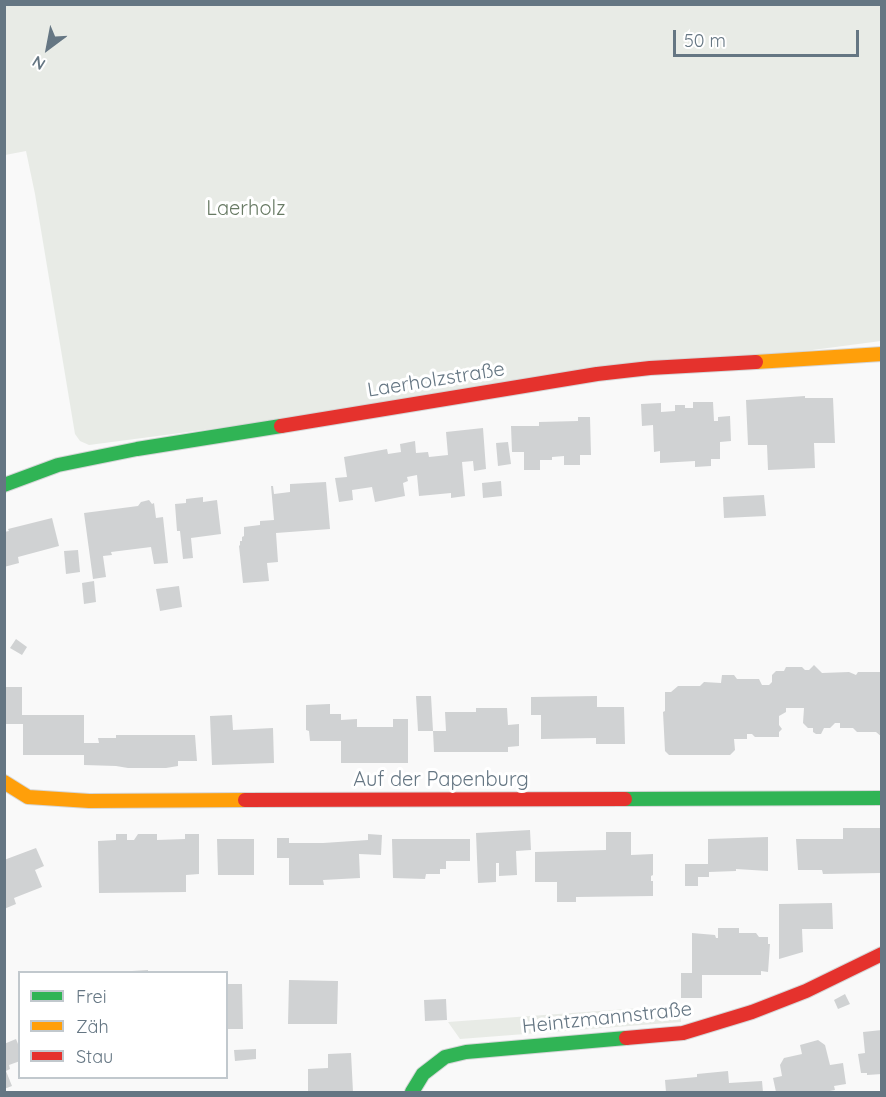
<!DOCTYPE html>
<html>
<head>
<meta charset="utf-8">
<style>
	body { margin:0 }
	#map { position:relative; width:886px; height:1097px; overflow:hidden; background:#f9f9f9; font-family:Quicksand,sans-serif }
	canvas { display:block }
	.frame { position:absolute; inset:0; border:6px solid #657683; pointer-events:none }
	.legend { position:absolute; left:18px; top:971px; width:210px; height:108px; box-sizing:border-box; background:#fff; border:2px solid #c1c8cd; margin:0; padding:8px 10px; list-style:none; font-size:18px; color:#657683 }
	.legend li { display:flex; align-items:center; gap:12px; height:30px }
	.legend b { width:30px; border:2px solid #c1c8cd }
	.north { position:absolute; left:18px; top:18px; width:60px; height:60px; -webkit-text-stroke:4px #fff; paint-order:stroke; rotate:212deg; font-size:16px; font-weight:700; line-height:24px; text-align:center; color:#657683 }
	.north::after { content:''; display:block; margin:auto; width:21px; height:27px; background:#657683; clip-path:polygon(50% 0,100% 100%,50% 72%,0 100%) }
	.scale { position:absolute; left:673px; top:30px; width:186px; height:27px; box-sizing:border-box; border:3px solid #657683; border-top:0; padding-left:8px; font-size:18px; line-height:21px; white-space:nowrap; color:#657683; -webkit-text-stroke:4px #fff; paint-order:stroke }
</style>
</head>
<body>
<div id="map">
<canvas width="886" height="1097"></canvas>
<div class="frame"></div>
<ul class="legend">
<li><b style="height:8px;background:#30b455"></b>Frei</li>
<li><b style="height:8px;background:#ff9f0a"></b>Zäh</li>
<li><b style="height:8px;background:#e5322d"></b>Stau</li>
</ul>
<div class="north">N</div>
<div class="scale">50 m</div>
</div>
<script>
const ctx = document.querySelector('canvas').getContext('2d');
ctx.lineJoin = 'round';
function fillPath(path, color) { ctx.fillStyle = color; ctx.fill(path, 'evenodd'); }
const shape = rows => new Path2D(rows.map(r => 'M' + r).join(''));
function trace(path, color, width, dash) { ctx.strokeStyle = color; ctx.lineWidth = width; ctx.lineCap = dash ? 'butt' : 'round'; ctx.setLineDash(dash || []); ctx.stroke(path); }
function label(font, color, halo, rows, align = 'center') {
  ctx.font = font + ' Quicksand,sans-serif'; ctx.lineWidth = 6; ctx.setLineDash([]); ctx.textBaseline = 'middle'; ctx.strokeStyle = halo; ctx.fillStyle = color; for (const [text, x, y, turn = 0] of rows) {
    ctx.save(); ctx.translate(x, y); ctx.rotate((+turn || 0) * Math.PI / 180); ctx.textAlign = isNaN(turn) ? turn : align; if (halo) ctx.strokeText(text, 0, 0); ctx.fillText(text, 0, 0); ctx.restore();
  }
}
const green = shape([
	[4,5,881,5,881,341,89,445,80,441,75,434,35,194,26,151,5,155],
	[681,1005,681,1022,460,1039,448,1022]
]);
const building = shape([
	[805,396,805,398,833,398,835,443,814,443,815,468,768,470,767,445,748,445,746,400],
	[693,402,713,402,714,421,718,421,718,417,730,416,731,441,720,442,720,459,711,459,711,466,695,467,695,461,660,463,660,451,654,452,653,425,642,426,641,404,661,403,661,412,675,411,675,405,685,405,685,408,693,408],
	[578,417,590,417,591,455,580,455,580,465,564,465,564,456,552,457,552,460,540,460,540,470,524,470,524,452,512,452,511,426,539,426,539,422,578,421],
	[483,428,486,469,474,471,473,461,462,462,465,496,451,498,451,493,419,496,417,475,407,477,408,481,403,483,405,496,375,502,372,487,352,490,353,500,339,502,335,478,347,477,344,457,387,449,388,454,401,452,400,444,415,441,416,453,428,452,429,457,448,455,446,432],
	[508,442,511,464,498,466,496,443],
	[501,481,502,496,483,498,482,483],
	[326,482,330,529,276,533,278,562,267,563,269,581,243,583,239,546,240,545,240,541,242,541,242,537,244,536,244,527,260,525,260,521,274,520,271,486,273,486,274,494,290,492,290,484],
	[764,495,766,516,724,518,723,497],
	[203,497,203,502,217,500,221,534,191,538,193,558,183,559,180,531,177,531,175,504,186,503,186,499],
	[149,500,152,504,154,503,156,518,163,517,168,563,154,564,151,547,111,552,112,555,103,556,106,577,93,579,84,513,138,506,141,502],
	[52,518,59,546,18,557,19,563,4,567,4,532,9,531,8,529],
	[78,550,80,572,66,574,64,551],
	[94,581,96,602,84,604,82,583],
	[179,586,182,607,160,611,156,589],
	[16,639,27,647,22,655,10,648],
	[814,665,822,673,849,672,856,675,858,672,882,672,882,737,876,732,857,732,853,728,840,728,840,723,835,723,830,728,824,728,821,734,816,734,813,732,813,728,808,728,803,723,804,708,786,708,786,712,779,716,779,725,782,729,779,732,779,737,755,737,752,734,747,734,747,739,734,739,735,750,730,755,669,755,665,751,663,712,665,711,665,692,671,692,678,686,700,686,704,682,721,683,722,675,734,675,737,679,759,679,762,685,769,685,772,682,772,675,776,671,784,671,786,667,802,667,805,670,809,670],
	[4,687,22,687,22,715,84,715,84,743,99,743,98,738,116,738,116,735,195,735,197,761,178,761,178,766,166,768,128,768,116,766,84,765,84,755,23,755,23,724,4,724],
	[416,696,431,696,433,731,446,731,445,712,476,712,476,708,507,708,508,725,519,724,519,746,508,747,508,752,434,752,433,731,418,731],
	[597,696,597,707,624,707,625,744,596,744,596,738,541,739,541,715,531,715,531,697],
	[330,704,330,714,341,714,341,720,357,719,357,727,393,727,393,719,408,719,408,763,341,763,341,741,310,741,309,731,306,730,306,705],
	[232,715,233,730,273,728,274,763,212,765,210,716],
	[843,828,882,828,881,873,823,874,822,870,798,870,796,839,843,839],
	[530,830,531,850,516,851,517,875,499,876,499,863,496,863,496,882,478,883,476,833],
	[606,832,631,832,631,855,653,854,653,875,651,876,651,881,653,881,653,896,576,897,576,902,557,902,557,882,535,882,535,852,606,850],
	[116,834,127,834,127,840,134,840,138,834,157,834,157,840,185,839,185,834,199,834,199,874,186,875,186,892,99,893,98,841,116,840],
	[368,834,382,835,381,855,359,854,360,878,323,880,324,885,289,885,289,858,277,858,277,838,289,838,289,843,323,843,368,840],
	[768,837,768,871,736,869,736,871,709,872,709,877,698,877,698,886,685,886,685,864,708,864,708,839],
	[217,839,254,839,254,875,218,875],
	[392,839,470,839,470,861,446,861,446,869,440,869,440,874,426,874,425,879,393,878],
	[36,848,44,866,35,870,42,887,14,898,16,904,4,909,4,860],
	[832,903,833,929,802,929,803,952,779,959,779,904],
	[718,928,739,928,739,933,756,933,759,937,768,937,768,944,770,944,768,972,761,971,761,975,702,975,702,998,681,998,681,973,692,973,692,933,715,935,716,938,718,938],
	[148,970,148,972,132,972,132,971],
	[289,980,338,981,337,1024,288,1024],
	[226,984,242,984,243,1029,226,1029],
	[845,994,850,1004,838,1009,834,1000],
	[446,999,447,1020,425,1021,424,1000],
	[882,1030,882,1074,867,1075,867,1073,861,1073,858,1054,865,1053,863,1032],
	[16,1039,20,1049,20,1061,9,1065,10,1069,6,1071,12,1086,4,1089,4,1044],
	[818,1040,825,1045,830,1065,843,1063,846,1084,834,1086,835,1090,824,1092,776,1092,773,1078,782,1076,780,1065,784,1058,802,1054,800,1045],
	[256,1049,256,1059,235,1061,234,1050],
	[351,1053,353,1092,308,1092,308,1069,328,1068,328,1054],
	[728,1071,729,1083,762,1081,763,1092,666,1092,665,1080,697,1077,697,1074]
]);
const fast = shape([
	[4,485,58,465,137,449,281,426],
	[625,799,882,798],
	[412,1092,423,1074,445,1057,466,1052,626,1038]
]);
const slow = shape([
	[756,362,882,354],
	[4,782,28,797,89,801,245,800]
]);
const jam = shape([
	[281,426,597,374,650,368,756,362],
	[245,800,625,799],
	[626,1038,683,1033,752,1012,806,991,882,954]
]);
const parkNames = [
	["Laerholz",246,209]
];
const streetNames = [
	["Laerholzstraße",436,380,-9],
	["Auf der Papenburg",441,780],
	["Heintzmannstraße",607,1018,-6]
];
fillPath(green, '#e8ebe6');
fillPath(building, '#d0d2d3');
trace(fast, '#d5d6d7', 16);
trace(slow, '#d5d6d7', 16);
trace(jam, '#d5d6d7', 16);
trace(fast, '#30b455', 14);
trace(slow, '#ff9f0a', 14);
trace(jam, '#e5322d', 14);
label('20px', '#687a64', '#fff', parkNames);
label('20px', '#657683', '#fff', streetNames);
</script>
</body>
</html>
